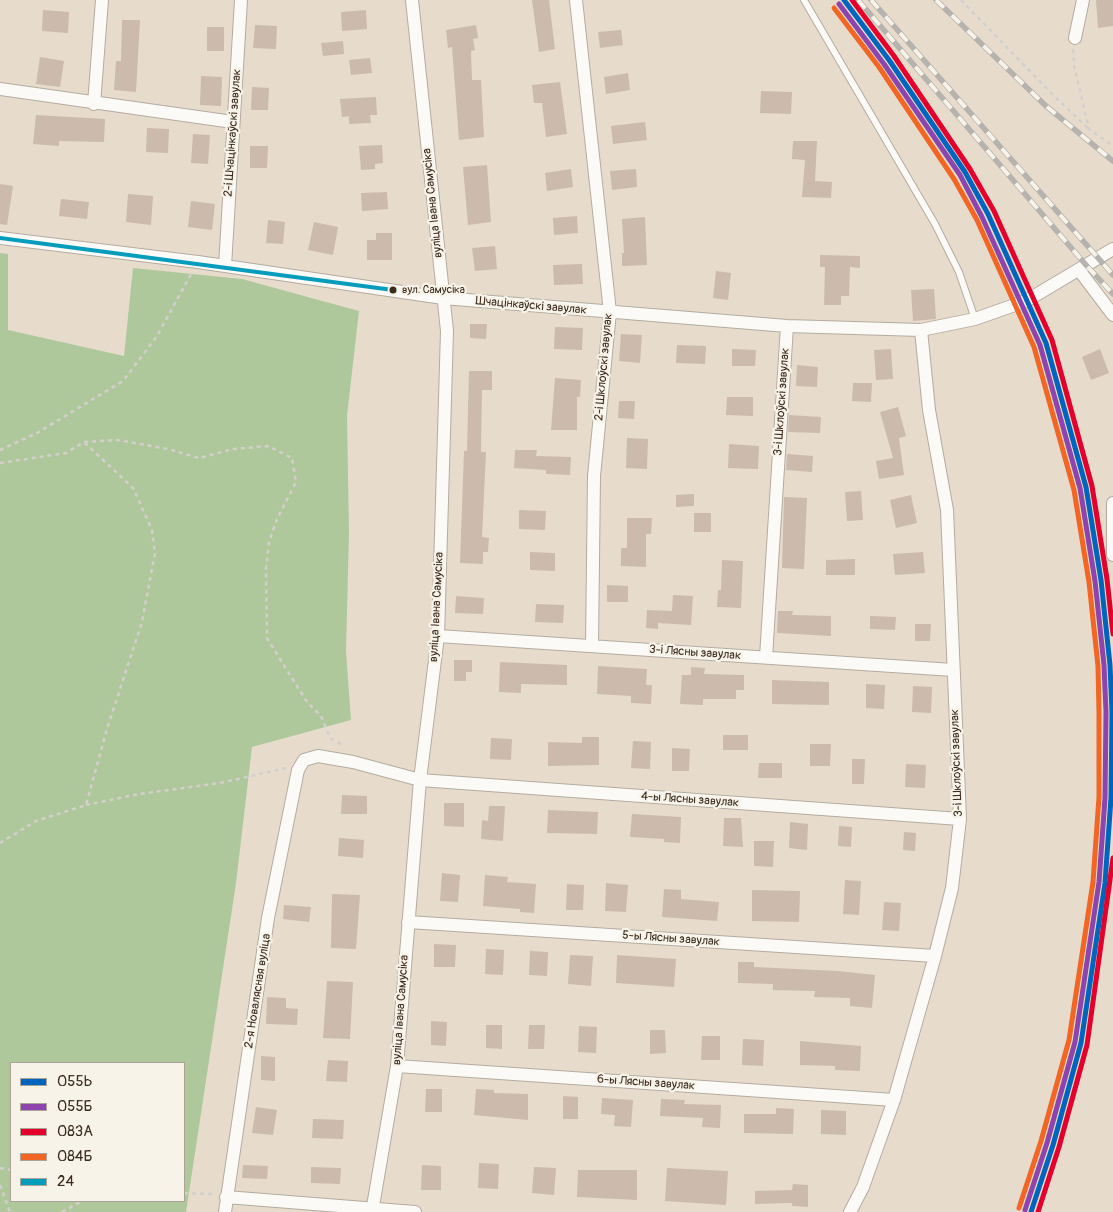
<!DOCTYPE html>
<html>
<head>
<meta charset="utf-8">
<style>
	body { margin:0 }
	#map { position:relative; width:1113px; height:1212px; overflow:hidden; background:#e7dccc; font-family:Pangolin,sans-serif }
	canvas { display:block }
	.legend { position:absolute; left:10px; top:1062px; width:175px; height:140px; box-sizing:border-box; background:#f7f3e8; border:1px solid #aca397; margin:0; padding:6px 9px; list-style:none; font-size:15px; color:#3b2a1e }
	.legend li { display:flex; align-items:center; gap:10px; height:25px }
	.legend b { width:25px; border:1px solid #aca397 }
</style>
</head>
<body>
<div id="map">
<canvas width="1113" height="1212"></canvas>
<ul class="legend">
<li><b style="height:6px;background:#0065bd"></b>055Ь</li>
<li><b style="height:6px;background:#8e44ad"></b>055Б</li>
<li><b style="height:6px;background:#e4002b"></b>083А</li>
<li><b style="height:6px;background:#f26522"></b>084Б</li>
<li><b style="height:6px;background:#069cbc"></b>24</li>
</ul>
</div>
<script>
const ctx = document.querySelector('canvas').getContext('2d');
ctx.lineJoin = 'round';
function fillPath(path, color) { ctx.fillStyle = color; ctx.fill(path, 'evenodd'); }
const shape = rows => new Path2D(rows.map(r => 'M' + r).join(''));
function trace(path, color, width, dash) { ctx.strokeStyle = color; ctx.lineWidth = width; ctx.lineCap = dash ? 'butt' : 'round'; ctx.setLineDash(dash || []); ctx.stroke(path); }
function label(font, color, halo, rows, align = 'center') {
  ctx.font = font + ' Pangolin,sans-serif'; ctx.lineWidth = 4.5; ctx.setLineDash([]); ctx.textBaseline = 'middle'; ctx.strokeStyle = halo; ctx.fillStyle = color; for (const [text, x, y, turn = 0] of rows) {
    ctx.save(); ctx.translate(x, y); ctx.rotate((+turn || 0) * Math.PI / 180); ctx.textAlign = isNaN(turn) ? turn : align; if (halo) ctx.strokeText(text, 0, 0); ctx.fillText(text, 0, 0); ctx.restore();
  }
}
const forest = shape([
	[0,253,8,254,8,330,124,356,133,268,242,279,359,311,347,416,349,533,346,651,351,720,252,747,236,883,186,1212,0,1212],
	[11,1063,184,1063,184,1201,11,1201]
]);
const building = shape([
	[532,0,549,0,555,49,539,52],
	[1096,0,1113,0,1113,26,1098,28],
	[43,10,69,12,68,33,42,31],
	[366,10,367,29,342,31,341,12],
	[122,20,140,20,136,92,114,90,116,61,121,61],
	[255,25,277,26,276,49,253,48],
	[476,25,478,38,473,39,475,50,471,51,472,80,481,80,484,137,459,140,452,47,448,48,446,30],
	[207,27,224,27,224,51,207,51],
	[621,30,623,45,600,48,598,32],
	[343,41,344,54,323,56,321,43],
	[40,57,64,61,60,87,36,84],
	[370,58,372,73,351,75,349,60],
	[628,73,630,90,606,94,604,77],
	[201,76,222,77,221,106,200,105],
	[560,82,567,134,546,137,542,103,534,103,532,85],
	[252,87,269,88,268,110,251,110],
	[761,91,792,92,791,114,760,113],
	[376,97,377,115,370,115,371,123,349,124,349,116,342,117,340,99],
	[36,115,105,119,104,142,59,141,59,146,33,144],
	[645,122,647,140,613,144,611,126],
	[147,128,169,129,168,153,146,152],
	[193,134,210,135,208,164,191,163],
	[793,141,817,141,815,181,832,182,831,198,802,197,805,160,792,159],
	[382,145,383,163,375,164,375,169,361,170,359,146],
	[250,146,268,146,267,168,250,168],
	[487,165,491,222,468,225,463,167],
	[571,169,573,187,547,191,545,173],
	[636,169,637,187,612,190,610,171],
	[0,184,13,186,7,225,0,224],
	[387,192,388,209,362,211,361,193],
	[128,194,153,196,151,225,126,222],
	[61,199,89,202,87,219,59,216],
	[191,201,215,204,212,230,188,227],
	[577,216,578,233,554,235,553,218],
	[645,217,647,265,622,266,622,253,624,253,622,219],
	[268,220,285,222,283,244,266,243],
	[314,222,338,227,333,255,308,250],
	[376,233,392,233,392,260,367,260,367,240,376,240],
	[495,246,497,269,475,271,472,248],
	[820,255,860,256,860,268,850,267,849,296,841,296,841,305,824,305,825,267,820,267],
	[582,264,583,284,554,285,553,265],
	[716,271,731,273,728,300,713,298],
	[934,289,936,319,913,321,911,290],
	[470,324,487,324,486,339,470,338],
	[555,327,583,328,582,350,554,349],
	[621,334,642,335,640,363,619,361],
	[677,345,706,346,705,364,676,363],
	[732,349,756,350,755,366,732,366],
	[891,349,893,379,876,380,874,350],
	[1100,349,1109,373,1091,380,1082,357],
	[797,365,818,367,817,387,796,386],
	[469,371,492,371,492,390,482,390,481,452,486,452,482,537,489,538,488,552,483,552,483,564,460,563,464,451,467,451],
	[555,378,581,380,580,397,577,397,577,430,551,430],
	[853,383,872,383,871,402,852,401],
	[727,397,753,397,753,416,726,415],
	[619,401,635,401,634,419,618,418],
	[898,407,906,436,899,438,904,475,879,479,876,461,893,458,880,412],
	[789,415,821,417,820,433,788,432],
	[627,438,648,439,647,469,626,468],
	[729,444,759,446,758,469,728,468],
	[515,450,537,450,536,456,571,457,570,475,546,474,546,470,514,468],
	[787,454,813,456,812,472,786,470],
	[861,491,863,520,847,521,845,492],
	[694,494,694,506,676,507,676,495],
	[911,495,917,523,896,528,890,500],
	[784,497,807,498,804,569,782,568],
	[519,510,546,511,545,530,519,529],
	[694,513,711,513,711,532,694,532],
	[627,518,652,518,651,534,646,534,646,567,621,566,621,548,627,548],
	[530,552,555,553,555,571,530,570],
	[923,552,925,573,895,575,893,554],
	[855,559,855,575,826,575,826,560],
	[722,560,743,561,741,608,717,607,718,590,721,590],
	[607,585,628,586,628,602,607,602],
	[673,595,693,596,691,625,658,623,658,629,646,628,647,610,672,611],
	[456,596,484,598,483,614,455,613],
	[536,604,564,605,563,623,535,622],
	[778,611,793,611,792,615,831,616,831,636,777,633],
	[870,616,896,617,895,630,870,629],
	[915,624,931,624,930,641,915,641],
	[454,660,472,660,472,672,466,672,466,681,454,681],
	[500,662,567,665,567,685,521,684,521,693,499,692],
	[598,666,647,669,646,685,652,685,651,704,631,703,631,696,597,694],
	[691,667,705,668,704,674,744,675,744,690,736,690,736,699,703,699,703,705,680,704,682,675,691,675],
	[772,680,829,682,829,705,772,704],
	[866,684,885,685,884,709,866,708],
	[913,686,932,687,931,713,912,712],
	[723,735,748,735,748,750,723,750],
	[582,737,599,737,599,765,548,766,548,742,582,743],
	[491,738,512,739,511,760,490,759],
	[633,741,651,742,650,769,631,768],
	[810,744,831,744,830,766,810,766],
	[672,748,690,749,689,771,672,771],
	[852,759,865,759,864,784,852,784],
	[759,763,782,763,782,778,758,778],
	[906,764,926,765,925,788,905,787],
	[342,795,367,796,367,814,341,814],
	[444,803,464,803,464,827,444,826],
	[489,806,505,806,503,841,481,839,482,820,488,821],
	[548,810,598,812,597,834,547,833],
	[632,814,681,817,680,843,664,842,664,839,630,837],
	[724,818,741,818,743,847,723,846],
	[790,822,808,824,807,850,789,848],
	[839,826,852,827,851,847,838,846],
	[904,832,916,833,915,851,903,850],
	[339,838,364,840,363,858,338,856],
	[754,841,774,841,773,867,754,866],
	[442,873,460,875,458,902,440,901],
	[485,875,508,877,507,882,536,884,534,913,520,912,520,909,483,906],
	[845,880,861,881,859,915,843,914],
	[606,883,628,885,626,912,605,911],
	[567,884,584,885,583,910,566,910],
	[664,889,681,890,681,899,719,902,717,921,662,917],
	[752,890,800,891,799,922,752,921],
	[332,894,360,895,356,949,331,948],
	[884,902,901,903,899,931,882,930],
	[284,905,311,907,309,922,283,919],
	[434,944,456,945,455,967,434,967],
	[486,949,504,950,503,975,485,974],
	[530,951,548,952,547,976,529,975],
	[570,955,593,956,591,986,568,984],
	[617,955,676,959,674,987,616,983],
	[738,962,754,962,754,967,838,971,875,975,872,1008,850,1006,850,998,814,997,815,991,773,990,773,984,738,983],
	[327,981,353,982,350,1039,323,1038],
	[267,997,286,998,286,1008,298,1009,297,1025,266,1024],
	[431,1021,447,1022,446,1046,431,1045],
	[486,1025,502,1025,502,1049,486,1048],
	[529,1025,545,1025,544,1049,528,1049],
	[579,1026,597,1027,596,1053,578,1052],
	[650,1030,665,1030,666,1053,650,1054],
	[702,1036,720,1036,720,1060,701,1060],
	[743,1039,764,1040,763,1066,742,1065],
	[800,1041,861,1046,860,1071,835,1070,835,1066,800,1065],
	[261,1056,275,1057,275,1081,261,1080],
	[328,1060,348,1061,347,1082,326,1081],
	[426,1089,442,1089,442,1112,425,1112],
	[476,1089,494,1090,494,1093,528,1094,528,1120,474,1115],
	[563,1096,578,1097,578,1119,563,1119],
	[602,1098,633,1100,631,1127,614,1126,615,1115,601,1114],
	[661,1099,685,1100,684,1104,721,1105,720,1128,702,1127,703,1118,660,1116],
	[256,1107,277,1110,273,1135,252,1133],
	[776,1108,794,1109,793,1134,744,1133,744,1114,776,1114],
	[821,1110,846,1111,846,1135,821,1134],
	[313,1119,344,1120,343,1139,312,1138],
	[479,1163,499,1164,498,1189,478,1188],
	[243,1165,268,1166,267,1179,242,1178],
	[422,1165,441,1166,441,1190,421,1190],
	[311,1167,341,1168,340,1184,311,1183],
	[534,1167,556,1168,554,1195,532,1193],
	[667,1168,728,1171,726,1205,665,1201],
	[578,1170,637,1170,637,1200,577,1197],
	[793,1184,808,1185,808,1207,792,1206,792,1203,755,1204,755,1191,792,1190]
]);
const path = shape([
	[961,0,1054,96,1089,129],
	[1073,49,1074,65,1089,129,1113,146],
	[0,450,37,433,123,381,157,336,191,274],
	[0,463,66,453,84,442,118,440,168,449,199,458,233,449,268,446,292,458,296,482,277,519,269,542,266,569,267,638,307,702,321,716,330,738,344,746],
	[86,805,139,794,220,783,286,768],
	[0,843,36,821,86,805,107,729,142,622,155,553,152,530,133,488,84,442],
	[0,1168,11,1170],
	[0,1185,10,1212],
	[184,1193,215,1194],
	[62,1212,82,1201]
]);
const service = shape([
	[804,0,935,224,959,272,975,319]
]);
const minor = shape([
	[576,0,610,312,594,476,592,646],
	[1075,38,1083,0],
	[0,89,233,122],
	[94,104,102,0],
	[0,238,198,262,443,298,787,326,921,330,975,319,1026,301,1113,249],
	[225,266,241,0],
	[1079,270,1113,315],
	[1113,503,1113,555],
	[438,636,953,670],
	[766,657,787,326],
	[408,922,935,956],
	[397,1066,894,1100],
	[226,1197,415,1212],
	[225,1212,268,918,298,770,304,760,318,756,353,762,420,780,960,819],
	[372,1212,397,1066,420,780,438,636,447,331,412,0],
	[850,1212,863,1187,894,1100,935,956,952,888,960,819,947,510,929,410,921,330]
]);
const rail = shape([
	[858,0,1086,265,1113,294],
	[871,0,1113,275],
	[936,0,1046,106,1113,161]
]);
const bus1 = shape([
	[0,238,393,290]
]);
const rail1 = shape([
	[844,0,889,60,965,172,988,214,1046,343,1086,487,1101,580,1110,665,1112,712,1111,798,1105,883,1081,1043,1053,1145,1031,1212]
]);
const rail2 = shape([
	[839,4,884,64,960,175,982,217,1040,345,1080,488,1095,581,1104,665,1106,712,1105,798,1099,882,1075,1042,1047,1143,1025,1210]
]);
const rail3 = shape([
	[852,0,894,56,970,169,994,211,1052,340,1092,486,1107,579,1113,634],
	[1038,1212,1059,1147,1087,1045,1113,858]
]);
const rail4 = shape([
	[834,8,879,67,954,179,977,220,1034,347,1074,490,1089,582,1098,666,1099,712,1099,797,1093,882,1069,1040,1041,1141,1019,1208]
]);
const markers = [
	[393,290,4.5,"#3b2a1e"]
];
const busNames = [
	["вул. Самусіка",402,290]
];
const streetNames = [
	["2-і Шчацінкаўскі завулак",233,133,-86],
	["вуліца Івана Самусіка",433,203,-96],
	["Шчацінкаўскі завулак",531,306,5],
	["2-і Шклоўскі завулак",604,367,-85],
	["3-і Шклоўскі завулак",782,402,-86],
	["вуліца Івана Самусіка",437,607,-87],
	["3-і Лясны завулак",695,653,4],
	["3-і Шклоўскі завулак",957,763,-92],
	["4-ы Лясны завулак",690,800,4],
	["5-ы Лясны завулак",671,939,4],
	["2-я Новалясная вуліца",258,991,-81],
	["вуліца Івана Самусіка",401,1010,-86],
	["6-ы Лясны завулак",646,1083,4]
];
fillPath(forest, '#aec89c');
fillPath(building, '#ccbaac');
trace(service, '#b4aba0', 8);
trace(minor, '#b4aba0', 14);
trace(path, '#d3d0cb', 2.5, [4, 4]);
trace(service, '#fbfaf7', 6);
trace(minor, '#fbfaf7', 12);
trace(rail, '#b6b2ae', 5.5);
trace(rail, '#f7f3e8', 4, [11]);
trace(bus1, '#069cbc', 4);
trace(rail1, '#0065bd', 5);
trace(rail2, '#8e44ad', 5);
trace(rail3, '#e4002b', 5);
trace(rail4, '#f26522', 5);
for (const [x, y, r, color] of markers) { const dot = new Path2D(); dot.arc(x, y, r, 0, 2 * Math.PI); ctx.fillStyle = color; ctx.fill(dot); trace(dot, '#f7f3e8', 2); }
label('11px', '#3b2a1e', '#f7f3e8', busNames, 'left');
label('12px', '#3b2a1e', '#f7f3e8', streetNames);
</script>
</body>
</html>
